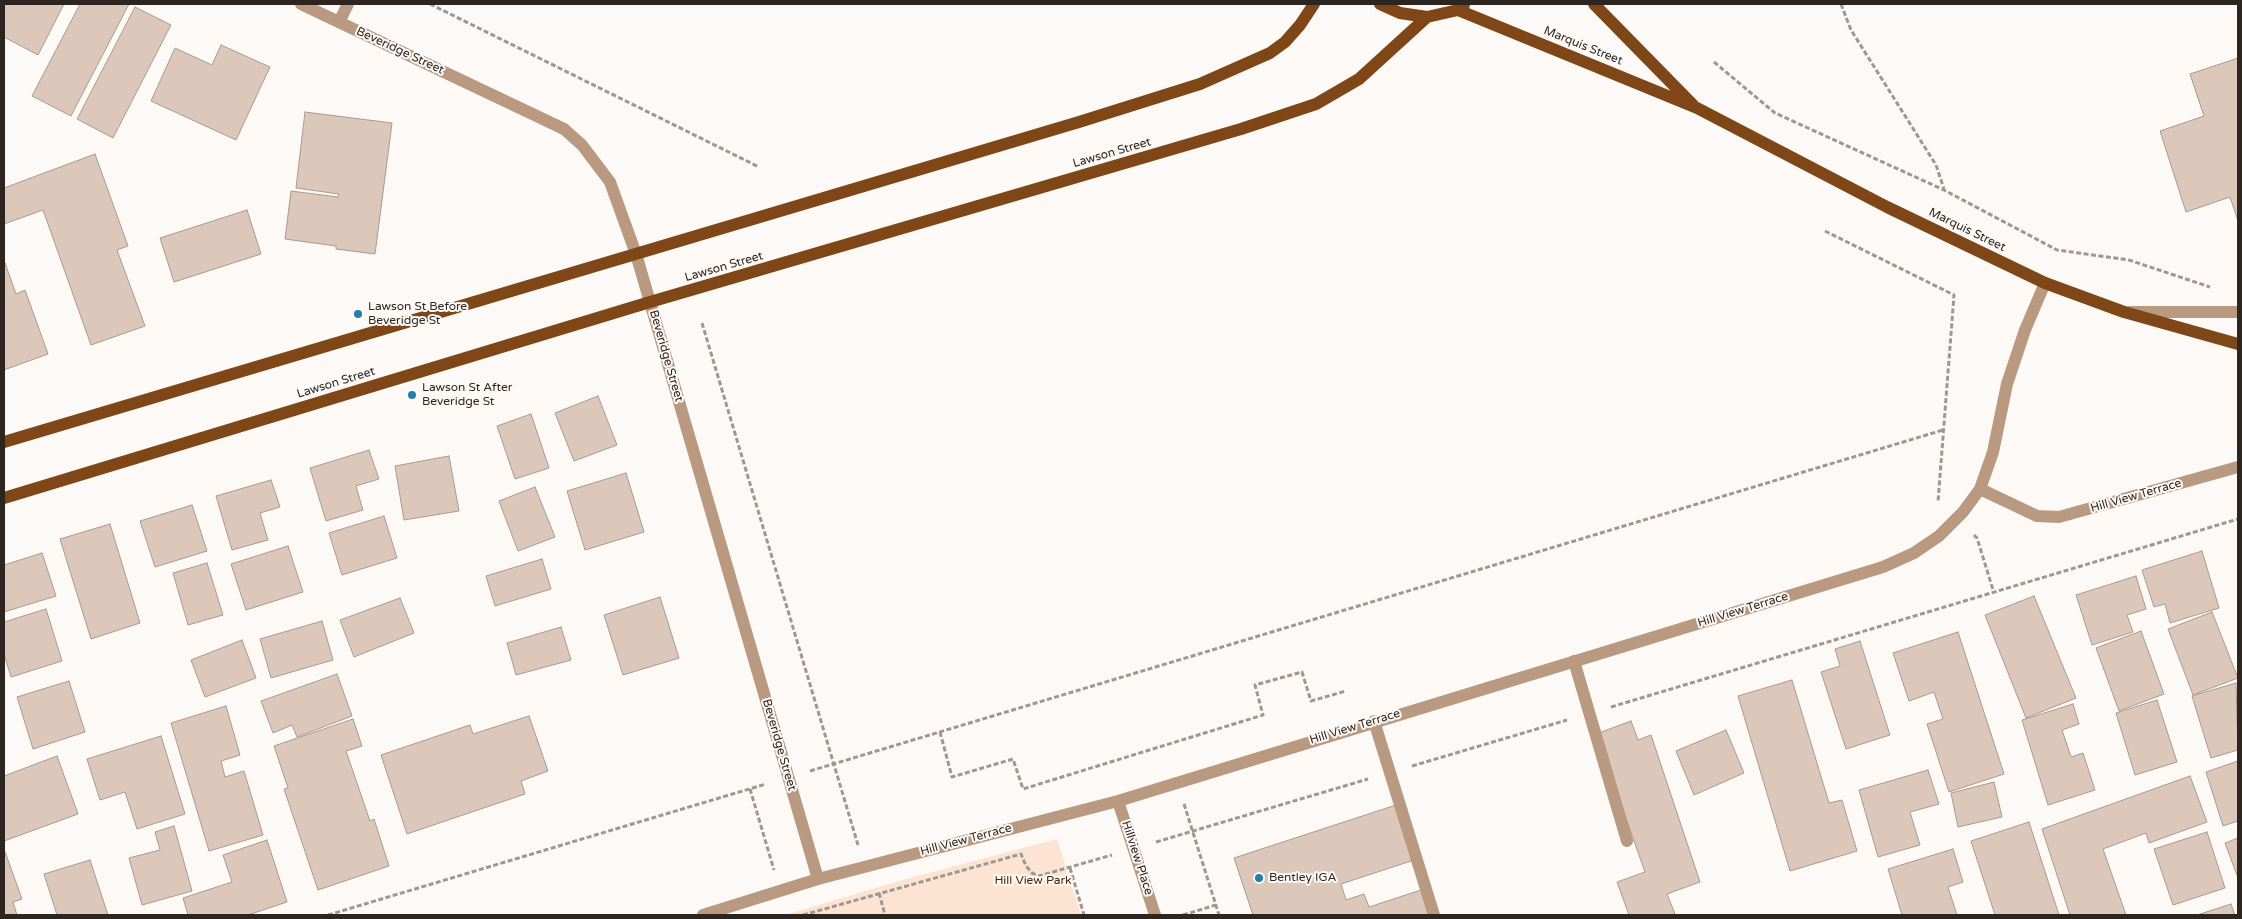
<!DOCTYPE html>
<html>
<head>
<meta charset="utf-8">
<style>
	body { margin:0 }
	#map { position:relative; width:2242px; height:919px; overflow:hidden; background:#fdf9f6; font-family:"Varela Round",sans-serif }
	canvas { display:block }
	.frame { position:absolute; inset:0; border:5px solid #2d2520; pointer-events:none }
</style>
</head>
<body>
<div id="map">
<canvas width="2242" height="919"></canvas>
<div class="frame"></div>
</div>
<script>
const ctx = document.querySelector('canvas').getContext('2d');
ctx.lineJoin = 'round';
function fillPath(path, color) { ctx.fillStyle = color; ctx.fill(path, 'evenodd'); }
const shape = rows => new Path2D(rows.map(r => 'M' + r).join(''));
function trace(path, color, width, dash) { ctx.strokeStyle = color; ctx.lineWidth = width; ctx.lineCap = dash ? 'butt' : 'round'; ctx.setLineDash(dash || []); ctx.stroke(path); }
function label(font, color, halo, rows, align = 'center') {
  ctx.font = font + ' "Varela Round",sans-serif'; ctx.lineWidth = 4; ctx.setLineDash([]); ctx.textBaseline = 'middle'; ctx.strokeStyle = halo; ctx.fillStyle = color; for (const [text, x, y, turn = 0] of rows) {
    ctx.save(); ctx.translate(x, y); ctx.rotate((+turn || 0) * Math.PI / 180); ctx.textAlign = isNaN(turn) ? turn : align; if (halo) ctx.strokeText(text, 0, 0); ctx.fillText(text, 0, 0); ctx.restore();
  }
}
const green = shape([
	[1057,839,1081,915,785,915,906,879]
]);
const building = shape([
	[4,4,64,4,38,55,4,37,4,4],
	[80,4,129,4,71,116,32,96,80,4],
	[135,7,171,25,113,138,77,119,135,7],
	[221,45,270,67,236,140,151,101,175,48,212,65,221,45],
	[2238,58,2238,221,2230,197,2186,212,2160,131,2204,116,2190,74,2238,58],
	[305,112,392,123,375,254,336,249,336,246,285,239,291,191,338,197,339,194,296,188,305,112],
	[95,154,128,246,117,250,145,326,91,345,43,210,4,224,4,188,95,154],
	[247,210,261,254,174,282,160,238,247,210],
	[4,260,16,294,25,290,48,354,4,370,4,260],
	[598,396,617,445,574,461,555,413,598,396],
	[531,414,549,468,515,479,497,426,531,414],
	[369,450,379,479,356,486,363,510,326,521,310,468,369,450],
	[449,456,459,511,404,520,395,466,449,456],
	[626,473,644,532,585,550,567,491,626,473],
	[271,480,280,507,260,513,268,540,232,550,216,496,271,480],
	[535,487,555,537,518,551,499,501,535,487],
	[192,505,207,551,155,567,140,521,192,505],
	[384,516,397,558,342,575,329,533,384,516],
	[110,524,140,623,91,639,60,539,110,524],
	[288,546,303,592,246,610,231,564,288,546],
	[2202,551,2219,608,2170,623,2165,604,2154,607,2142,570,2202,551],
	[42,553,56,596,4,612,4,565,42,553],
	[542,559,551,589,495,606,486,576,542,559],
	[207,563,223,615,188,625,173,573,207,563],
	[2136,576,2146,609,2127,615,2133,632,2092,645,2076,595,2136,576],
	[2034,596,2076,698,2026,718,1985,615,2034,596],
	[660,597,679,658,623,675,604,615,660,597],
	[400,598,414,633,354,657,340,620,400,598],
	[46,609,62,661,11,677,4,654,4,622,46,609],
	[2212,612,2238,678,2193,695,2168,629,2212,612],
	[322,621,333,660,271,678,260,639,322,621],
	[561,627,571,660,516,675,507,643,561,627],
	[2141,631,2164,694,2119,711,2096,648,2141,631],
	[1958,632,2004,774,1949,792,1927,724,1943,719,1934,692,1909,701,1893,653,1958,632],
	[242,640,256,678,205,697,191,660,242,640],
	[1860,641,1890,735,1846,749,1821,672,1840,666,1835,649,1860,641],
	[337,674,352,716,297,737,292,725,273,733,261,701,337,674],
	[1792,680,1829,803,1842,800,1857,851,1790,871,1738,696,1792,680],
	[69,681,85,732,33,749,17,697,69,681],
	[2236,683,2238,750,2211,758,2192,696,2236,683],
	[2157,700,2177,762,2135,775,2116,713,2157,700],
	[2073,704,2079,724,2062,730,2071,757,2083,753,2095,790,2048,805,2022,720,2073,704],
	[226,706,240,755,221,761,225,777,244,771,263,835,209,851,171,723,226,706],
	[529,716,548,771,521,781,525,794,407,834,381,755,470,725,473,734,529,716],
	[353,719,362,746,346,751,370,821,374,819,389,866,318,890,284,789,288,788,274,746,353,719],
	[1631,721,1638,740,1651,735,1700,882,1667,894,1675,914,1673,915,1629,915,1617,882,1645,872,1596,734,1631,721],
	[1726,730,1744,773,1694,795,1676,751,1726,730],
	[161,736,185,814,137,829,125,792,100,800,87,759,161,736],
	[57,756,78,814,4,841,4,776,57,756],
	[2238,761,2238,821,2223,826,2206,772,2238,761],
	[1928,770,1939,804,1910,812,1920,845,1878,857,1859,790,1928,770],
	[2190,776,2207,822,2149,843,2146,833,2103,849,2126,915,2070,915,2042,829,2190,776],
	[1994,782,2002,817,1958,827,1951,793,1994,782],
	[1396,805,1414,860,1341,884,1346,900,1364,894,1369,907,1424,889,1432,915,1253,915,1234,858,1396,805],
	[2029,822,2059,915,1995,915,1971,841,2029,822],
	[174,826,192,891,142,905,129,858,160,850,155,832,174,826],
	[2207,832,2225,888,2173,905,2154,849,2207,832],
	[2238,838,2238,878,2225,843,2238,838],
	[267,840,287,902,248,915,188,915,183,898,232,882,223,855,267,840],
	[4,849,22,899,13,902,17,915,4,915,4,849],
	[1953,849,1963,882,1948,887,1957,915,1902,915,1888,869,1953,849],
	[90,860,108,915,57,915,44,874,90,860],
	[2231,904,2235,915,2197,915,2231,904]
]);
const path = shape([
	[430,4,759,167],
	[1841,4,1851,30,1936,165,1944,189],
	[1714,62,1775,113,1944,190,2057,250,2129,260,2210,287],
	[1825,231,1954,295,1938,502],
	[702,323,858,845],
	[1974,535,1977,538,1994,593],
	[1611,707,2238,519],
	[940,732,952,777,1013,759,1023,789,1263,715,1255,685,1302,672,1311,701,1346,691],
	[1412,766,1567,720],
	[810,771,1943,430],
	[750,789,774,870],
	[1184,804,1219,915],
	[1156,842,1368,779],
	[1070,868,1084,915],
	[879,893,885,915],
	[328,915,766,784],
	[803,915,1021,854,1026,866,1032,873,1039,876,1112,855],
	[1183,915,1216,905]
]);
const service = shape([
	[339,22,348,4],
	[2129,312,2238,312],
	[1574,661,1627,841],
	[1374,721,1434,915]
]);
const minor = shape([
	[301,4,564,129,582,145,610,182,636,254,818,879],
	[1980,489,2037,516,2059,517,2238,467],
	[1118,801,1155,915],
	[703,915,818,879,1118,801,1883,567,1914,553,1939,536,1963,512,1980,489,1993,452,2007,384,2025,330,2045,283]
]);
const primary = shape([
	[1380,4,1400,13,1427,17,1458,10,1464,5],
	[1594,4,1693,105],
	[1458,10,1697,108,1887,207,2045,283,2124,312,2238,344],
	[4,442,1079,122,1200,84,1270,53,1285,42,1300,25,1314,4],
	[4,498,650,302,1241,129,1316,104,1359,79,1427,17]
]);
const markers = [
	[358,314,5,"#247dab"],
	[412,395,5,"#247dab"],
	[1259,878,5,"#247dab"]
];
const streetNames = [
	["Marquis Street",1583,46,22],
	["Beveridge Street",400,51,25],
	["Lawson Street",1112,153,-16],
	["Marquis Street",1967,230,26],
	["Lawson Street",724,267,-16],
	["Beveridge Street",666,356,74],
	["Lawson Street",336,383,-17],
	["Hill View Terrace",2136,496,-16],
	["Hill View Terrace",1743,610,-17],
	["Hill View Terrace",1355,727,-17],
	["Beveridge Street",779,745,74],
	["Hill View Terrace",966,840,-15],
	["Hillview Place",1137,858,72]
];
const poiNames = [
	["Lawson St Before",368,307],
	["Beveridge St",368,321],
	["Lawson St After",422,388],
	["Beveridge St",422,402],
	["Bentley IGA",1269,878]
];
const parkNames = [
	["Hill View Park",1033,881]
];
fillPath(green, '#fde4d2');
fillPath(building, '#dcc8ba');
trace(building, '#ac998c', 1);
trace(path, '#9e9894', 3, [5, 2.5]);
trace(service, '#ba9981', 12);
trace(minor, '#ba9981', 12);
trace(primary, '#7f4717', 12);
for (const [x, y, r, color] of markers) { const dot = new Path2D(); dot.arc(x, y, r, 0, 2 * Math.PI); ctx.fillStyle = color; ctx.fill(dot); trace(dot, '#fdf9f6', 2); }
label('12px', '#2d2520', '#fdf9f6', streetNames);
label('12px', '#2d2520', '#fdf9f6', poiNames, 'left');
label('12px', '#472405', '#fdf9f6', parkNames);
</script>
</body>
</html>
